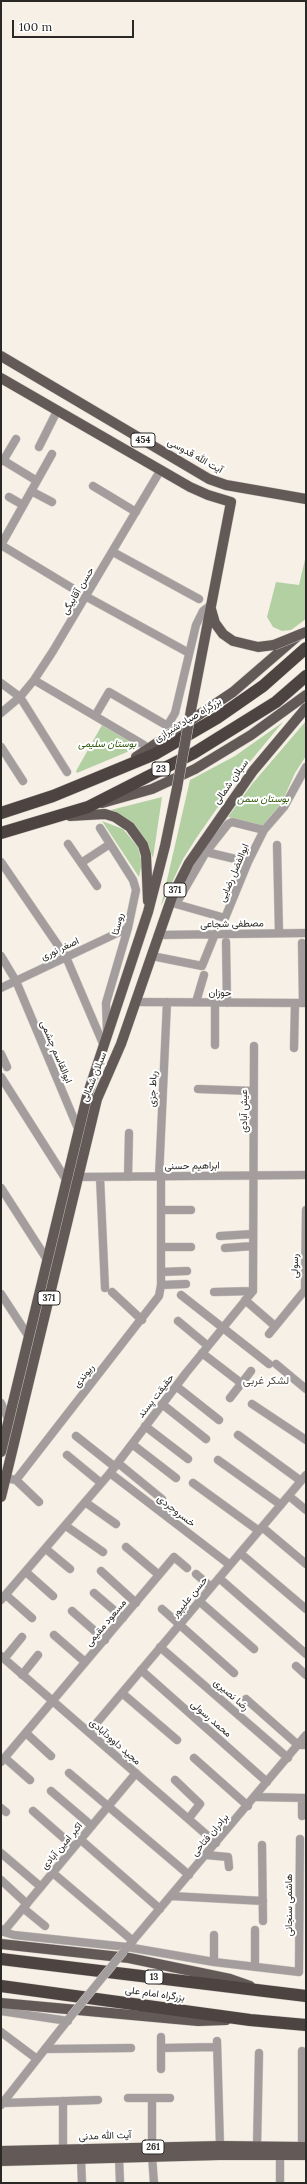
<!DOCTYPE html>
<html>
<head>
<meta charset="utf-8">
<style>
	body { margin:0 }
	#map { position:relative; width:307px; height:2184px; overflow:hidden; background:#f7f0e7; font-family:Lora,serif }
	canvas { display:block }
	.frame { position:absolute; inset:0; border:2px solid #2b2925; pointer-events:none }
	.scale { position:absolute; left:12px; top:20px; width:122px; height:18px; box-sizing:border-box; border:2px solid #2b2925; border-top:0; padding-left:5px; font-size:12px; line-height:14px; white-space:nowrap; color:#2b2925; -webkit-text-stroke:3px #fff; paint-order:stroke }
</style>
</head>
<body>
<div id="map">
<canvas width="307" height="2184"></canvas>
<div class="frame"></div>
<div class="scale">100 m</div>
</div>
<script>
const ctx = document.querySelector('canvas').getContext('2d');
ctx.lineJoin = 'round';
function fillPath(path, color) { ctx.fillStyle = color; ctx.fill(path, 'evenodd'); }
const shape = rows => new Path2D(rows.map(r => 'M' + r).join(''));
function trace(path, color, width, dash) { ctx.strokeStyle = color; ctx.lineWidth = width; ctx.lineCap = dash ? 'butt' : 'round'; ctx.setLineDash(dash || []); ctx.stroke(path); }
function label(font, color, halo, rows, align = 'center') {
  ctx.font = font + ' Lora,Vazirmatn,serif'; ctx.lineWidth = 4; ctx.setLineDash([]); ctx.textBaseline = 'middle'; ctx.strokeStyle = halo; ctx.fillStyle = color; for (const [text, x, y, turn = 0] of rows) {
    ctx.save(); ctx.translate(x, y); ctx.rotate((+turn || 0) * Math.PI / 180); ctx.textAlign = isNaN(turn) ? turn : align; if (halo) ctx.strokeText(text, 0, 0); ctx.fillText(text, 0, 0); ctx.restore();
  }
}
const green = shape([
	[306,555,306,619,291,630,282,631,273,627,267,617,276,582,299,585],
	[306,721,306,756,295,773,282,802,264,826,228,817,252,784],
	[283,722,248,764,197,837,183,859,161,906,190,780,235,756],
	[102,725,139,747,77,773,76,771],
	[162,797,153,858,149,848,128,821,118,813,107,811],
	[102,821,123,829,138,847,142,863,139,877]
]);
const street = shape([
	[39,447,57,411],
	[1,459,37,481],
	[3,461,16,439],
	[93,486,136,512],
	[31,491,52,502],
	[9,497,23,505],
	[1,545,52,454],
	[1,545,72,588],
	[113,552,199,599],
	[87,597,189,653],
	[34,680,144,745],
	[1,683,20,697,67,772],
	[1,713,20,697,34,680,53,651,160,471],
	[95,716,109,692,166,725,169,723,175,713,196,625,203,611,211,605],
	[1,747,23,781],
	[100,828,133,880,136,890,128,928,106,1003,107,1031],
	[264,830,232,822,228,824,206,852,176,904,225,918,248,862,264,830,284,807,306,767],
	[68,844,97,886],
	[277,845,279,933],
	[206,852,248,862],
	[1,862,66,957,104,1046],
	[81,863,110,844],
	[158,935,306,933],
	[226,942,227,1003],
	[302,943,303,1003],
	[1,956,16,981,79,1131],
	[157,957,202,966,215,934],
	[1,988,128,928],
	[135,1002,306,1003],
	[196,1002,204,975],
	[215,1045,215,1003],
	[294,1048,295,1003],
	[1,1054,7,1067],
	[1,1077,67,1181],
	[198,1089,254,1091],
	[78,1177,306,1175],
	[100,1177,105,1288],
	[128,1177,129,1133],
	[159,1177,167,1002],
	[1,1188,48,1261],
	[161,1210,191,1210],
	[220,1236,253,1234],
	[161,1247,191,1247],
	[225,1248,253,1246],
	[161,1272,187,1271],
	[161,1285,186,1284],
	[112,1292,142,1320],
	[214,1292,253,1291],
	[1,1294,29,1337],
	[181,1295,269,1364],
	[245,1300,275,1326],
	[178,1321,208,1346],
	[269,1334,305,1290,306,1210],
	[202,1353,241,1383],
	[276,1364,306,1389],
	[176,1386,219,1420],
	[230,1398,251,1371],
	[1,1403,9,1421],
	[162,1404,206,1439],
	[252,1404,306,1440],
	[145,1426,188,1459],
	[238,1435,301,1481],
	[76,1436,115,1467],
	[132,1444,176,1478],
	[67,1455,101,1483],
	[218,1460,281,1505],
	[118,1463,162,1499],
	[110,1473,230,1565],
	[5,1478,16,1480,159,1296,161,1285,161,1177],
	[16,1480,39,1502],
	[193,1483,259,1531],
	[289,1496,306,1510],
	[85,1502,116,1524],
	[66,1526,103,1552],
	[262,1527,306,1564],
	[126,1547,159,1575],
	[46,1549,70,1569],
	[240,1553,306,1609],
	[101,1571,136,1603],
	[26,1572,53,1596],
	[196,1574,211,1587],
	[219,1578,306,1654],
	[94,1593,123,1618],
	[6,1595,32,1618],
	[1,1600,110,1473,186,1373,253,1291,254,1046],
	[199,1601,254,1649],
	[162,1609,234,1673],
	[72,1611,105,1640],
	[54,1635,85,1662],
	[160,1647,288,1758],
	[1,1656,216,1843],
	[4,1659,22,1637],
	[296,1666,306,1675],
	[141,1670,267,1782],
	[22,1675,38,1655],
	[122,1693,177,1740],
	[246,1699,298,1745,306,1745],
	[89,1732,306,1475],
	[26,1733,51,1756],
	[5,1758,30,1780],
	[194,1758,248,1806],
	[1,1762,174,1557,187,1568],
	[69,1773,189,1875],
	[175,1780,200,1804,189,1818],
	[51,1791,92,1826],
	[256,1797,306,1798],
	[1,1808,6,1812],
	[33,1811,74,1847],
	[302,1816,302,1798],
	[81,1840,160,1909],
	[262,1845,263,1921],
	[1,1853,41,1887],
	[206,1855,228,1857,229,1867],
	[53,1873,133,1941],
	[1,1880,27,1904],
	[171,1896,263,1901],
	[23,1908,45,1926],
	[1,1929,4,1931,136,1773],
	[1,1931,14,1935,127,1947,214,1962,299,1972,300,1839],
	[214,1935,214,1962],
	[125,1950,306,1735],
	[255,1967,255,1930],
	[1,2011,68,2021],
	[1,2032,37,2059],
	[217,2041,220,2146],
	[161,2048,217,2047],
	[45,2049,131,2048],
	[161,2069,161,2037],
	[128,2098,170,2098],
	[152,2099,152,2147],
	[3,2103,98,2100],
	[1,2105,71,2016],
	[257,2146,259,2053],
	[302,2147,302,2051],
	[63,2149,63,2101],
	[280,2155,280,2183],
	[152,2156,154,2183],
	[119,2157,120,2183],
	[81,2159,82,2183]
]);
const primary = shape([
	[1,356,209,479,226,485,306,499],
	[1,378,190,487,208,495,231,502,191,710],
	[211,609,215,623,223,634,233,641,258,647,274,645],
	[136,757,233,692,299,635],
	[102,803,152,789,195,769,251,735,306,695],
	[70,816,105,814,115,817,130,827,143,845,146,855,148,901],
	[1,1452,87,1096,148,912,165,846,177,788],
	[1,1497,97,1099,121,1044,172,897,189,863,253,771,306,708],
	[1,1944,129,1958,230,1979,250,1986],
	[1,2003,198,2021,226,2020],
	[1,2151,220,2146,306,2147],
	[1,2161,219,2155,306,2155]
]);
const highway = shape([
	[1,813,53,796,155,754,217,718,263,686,306,648],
	[1,833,88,807,194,753,276,702,306,676],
	[1,1959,306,1996],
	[1,1986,250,2020,306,2025]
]);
const streetBridge = shape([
	[71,2016,124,1951]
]);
const primaryBridge = shape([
	[274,645,306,632],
	[177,788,191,710]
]);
const shields = [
	[143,440,24],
	[161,769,18],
	[175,890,22],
	[49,1298,22],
	[154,1977,18],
	[153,2147,22]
];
const shieldNames = [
	["454",143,440],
	["23",161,769],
	["371",175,890],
	["371",49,1298],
	["13",154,1977],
	["261",153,2147]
];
const streetNames = [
	["آیت الله قدوسی",195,456,29],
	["حسن آقابیگی",78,591,-59],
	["بزرگراه صیاد شیرازی",188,720,-31],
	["سبلان شمالی",231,782,-54],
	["ابوالفضل رضایی",234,873,-67],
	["روستا",118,924,-76],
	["مصطفی شجاعی",232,924,-1],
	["اصغر نوری",60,949,-25],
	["حوزان",220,993],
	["ابوالقاسم چشمی",56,1052,67],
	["سبلان شمالی",94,1077,-68],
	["رباط جزی",153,1089,-87],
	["عیش آبادی",244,1111,-90],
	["ابراهیم حسنی",192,1166,-1],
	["رسولی",295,1266,-89],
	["ریوندی",84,1376,-52],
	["حقیقت پسند",156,1396,-52],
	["خسروجردی",176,1511,38],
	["حسن علیپور",190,1597,-50],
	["مسعود مقیمی",106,1623,-50],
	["رضا نصیری",231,1695,41],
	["محمد رسولی",211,1719,41],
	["مجید داوودآبادی",115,1742,41],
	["برادران فتاحی",210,1835,-50],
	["اکبر امین آبادی",62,1846,-50],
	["هاشمی سنجانی",289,1905,-90],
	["بزرگراه امام علی",155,1994,8],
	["آیت الله مدنی",105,2136,-2]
];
const parkNames = [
	["بوستان سلیمی",107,744],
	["بوستان سمن",263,799]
];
const neighbourhoodNames = [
	["لشکر غربی",266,1381]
];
fillPath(green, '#b3d0a3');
trace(street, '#d2ccc4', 9);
trace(primary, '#d2ccc4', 11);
trace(highway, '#d2ccc4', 13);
trace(street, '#a39e9d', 8);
trace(primary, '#635a58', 10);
trace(highway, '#4d4340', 12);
trace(streetBridge, '#d2ccc4', 9, []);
trace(primaryBridge, '#d2ccc4', 11, []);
trace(streetBridge, '#a39e9d', 8);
trace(primaryBridge, '#635a58', 10);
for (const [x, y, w] of shields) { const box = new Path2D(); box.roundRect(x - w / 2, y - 7, w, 14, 3); ctx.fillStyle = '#fff'; ctx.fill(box); trace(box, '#2b2925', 1); }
label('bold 9px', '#2b2925', null, shieldNames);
label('10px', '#2b2925', '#fff', streetNames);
label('italic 10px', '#2f570c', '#fff', parkNames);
label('11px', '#57514a', '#fff', neighbourhoodNames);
</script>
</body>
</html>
